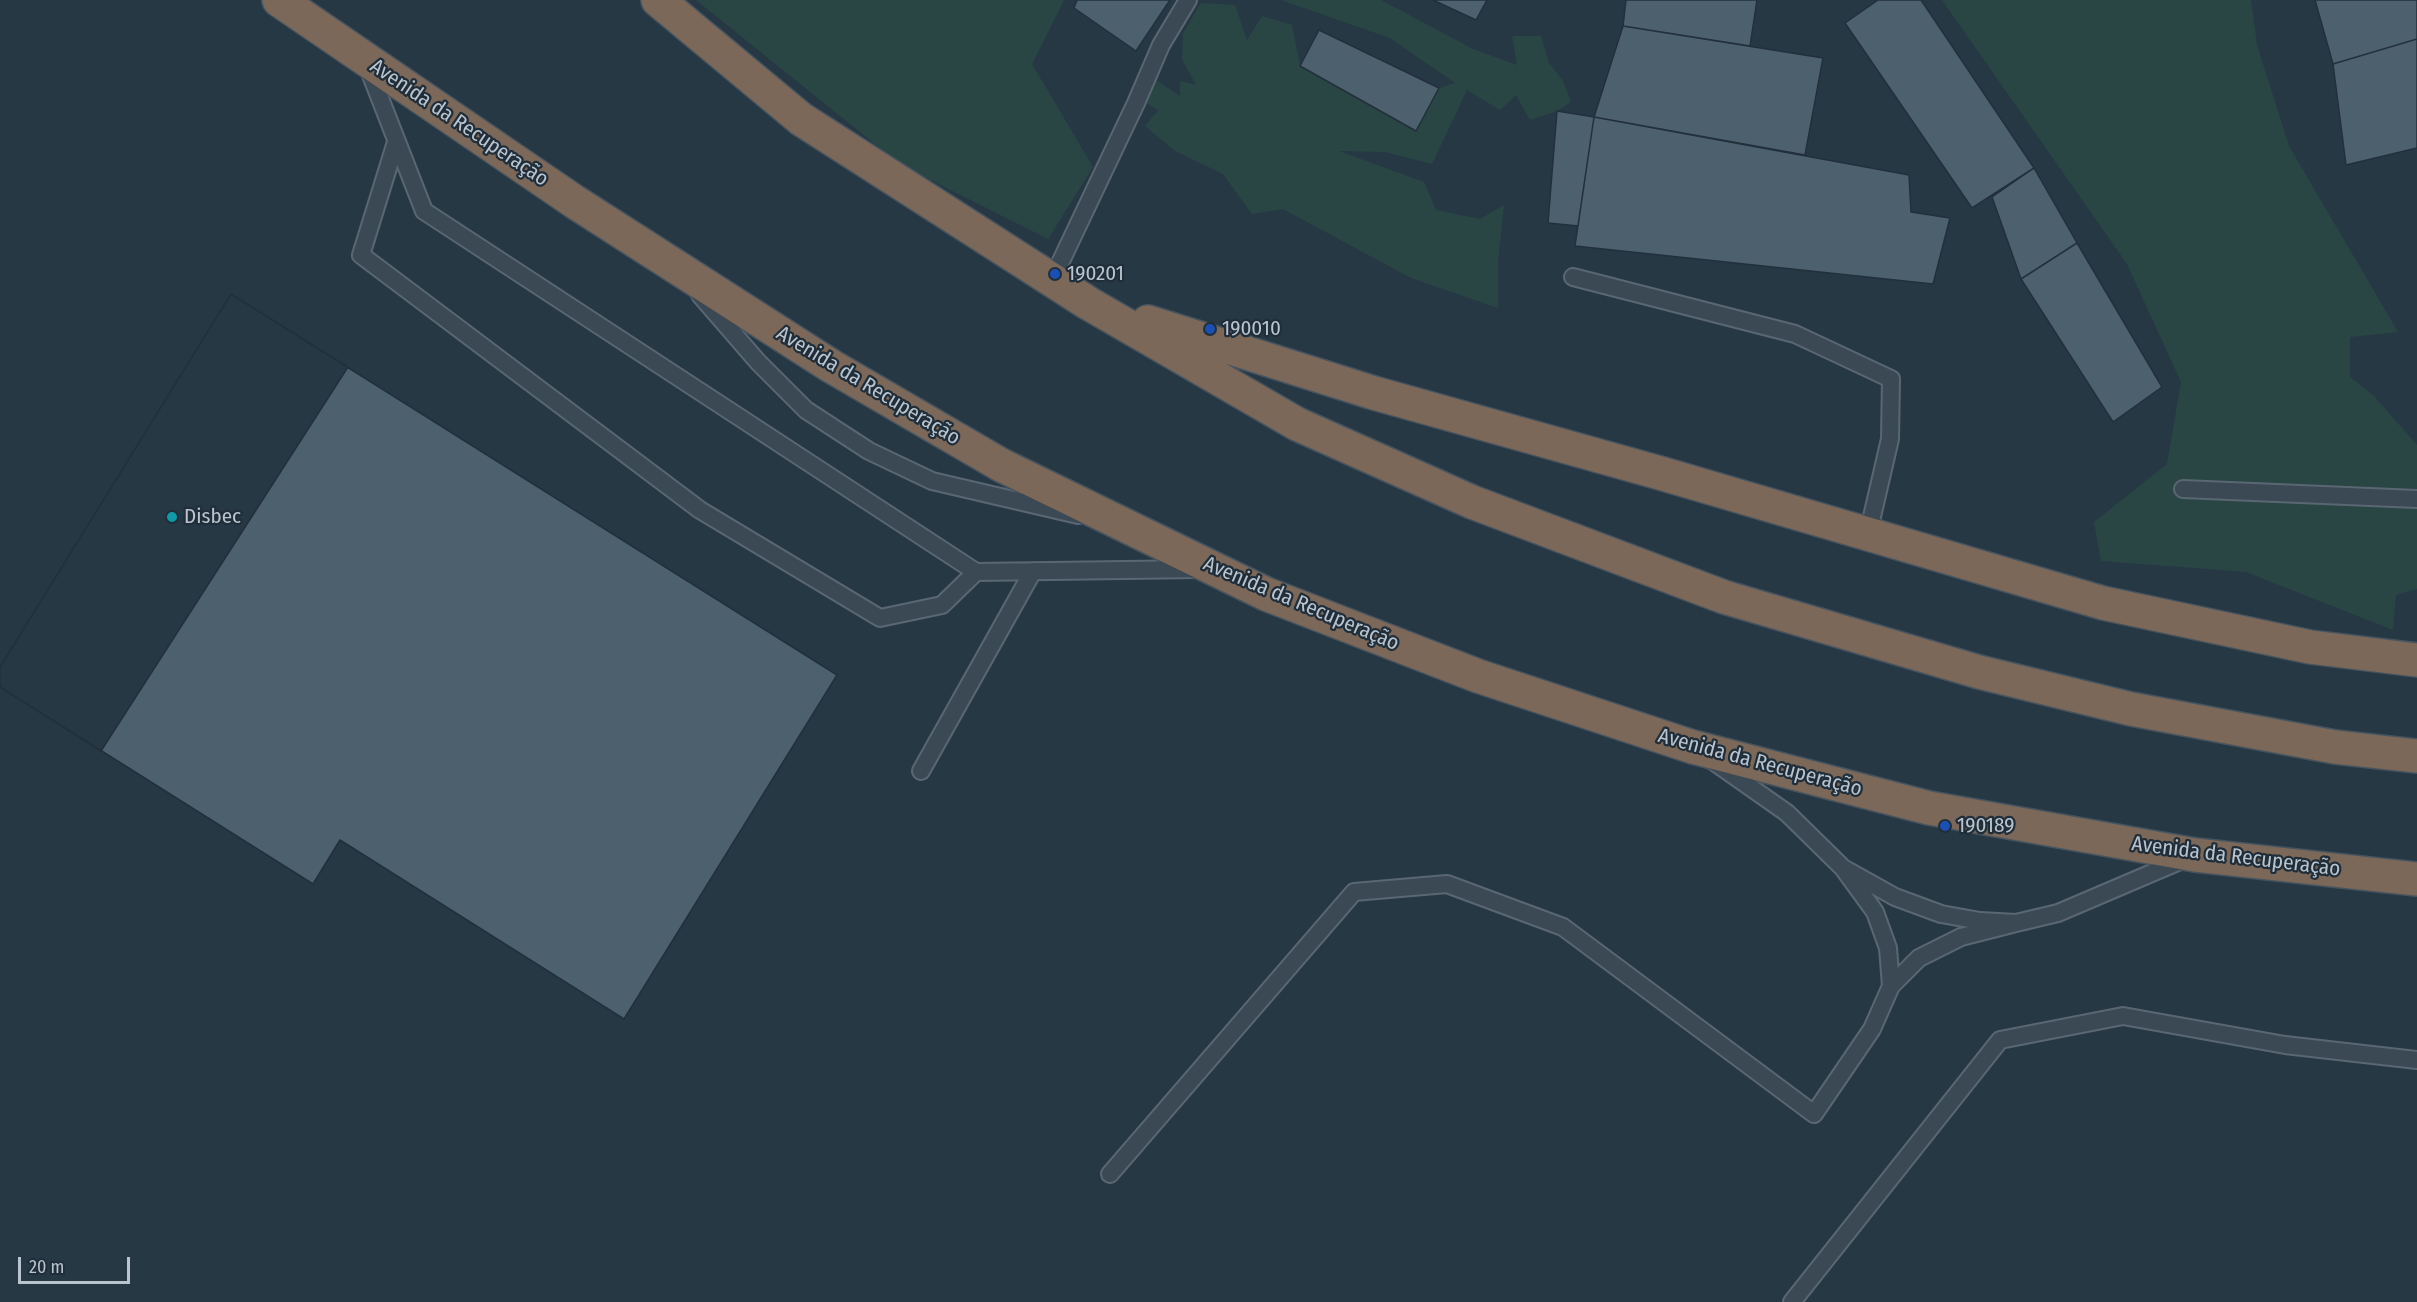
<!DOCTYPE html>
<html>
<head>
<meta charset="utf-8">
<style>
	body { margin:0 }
	#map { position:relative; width:2417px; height:1302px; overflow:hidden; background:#273845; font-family:"Fira Sans Condensed",sans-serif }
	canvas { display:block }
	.scale { position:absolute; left:18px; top:1257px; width:112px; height:27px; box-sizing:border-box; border:3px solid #b9c4ce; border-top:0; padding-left:8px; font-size:18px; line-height:21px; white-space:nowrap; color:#b9c4ce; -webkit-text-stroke:4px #202e3a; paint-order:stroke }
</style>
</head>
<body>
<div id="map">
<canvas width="2417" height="1302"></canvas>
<div class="scale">20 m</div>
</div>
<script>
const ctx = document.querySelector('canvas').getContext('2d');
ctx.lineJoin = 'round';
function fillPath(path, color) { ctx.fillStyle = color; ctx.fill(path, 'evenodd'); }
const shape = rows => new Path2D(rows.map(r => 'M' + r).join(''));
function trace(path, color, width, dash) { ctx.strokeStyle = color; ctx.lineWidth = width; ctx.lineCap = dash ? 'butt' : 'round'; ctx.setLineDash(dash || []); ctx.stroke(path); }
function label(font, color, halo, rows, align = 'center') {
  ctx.font = font + ' "Fira Sans Condensed",sans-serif'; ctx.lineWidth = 4.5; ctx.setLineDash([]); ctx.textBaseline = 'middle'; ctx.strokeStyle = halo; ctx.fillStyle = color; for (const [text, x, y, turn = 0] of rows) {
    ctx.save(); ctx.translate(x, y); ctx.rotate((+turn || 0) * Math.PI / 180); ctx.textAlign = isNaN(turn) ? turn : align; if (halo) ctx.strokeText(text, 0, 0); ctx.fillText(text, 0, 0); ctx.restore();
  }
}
const green = shape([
	[696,0,1064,0,1032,64,1093,167,1048,239,901,165],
	[1281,0,1381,0,1473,49,1517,65,1512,36,1541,36,1549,63,1563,81,1571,102,1557,111,1530,120,1516,95,1500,110,1467,90,1432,164,1385,152,1339,151,1424,182,1436,210,1480,219,1504,205,1498,262,1498,308,1411,278,1283,209,1252,214,1223,174,1175,151,1145,126,1158,110,1131,95,1145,73,1180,96,1180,81,1196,85,1182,59,1183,33,1201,3,1235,5,1247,40,1262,16,1292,25,1300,66,1416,131,1439,88,1455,83,1390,38],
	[1942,0,2251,0,2257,45,2289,146,2398,332,2350,337,2350,377,2374,396,2417,445,2417,589,2396,595,2393,630,2246,572,2101,561,2094,522,2167,464,2181,382,2127,264]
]);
const building = shape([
	[1077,0,1170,0,1136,51,1074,8,1077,0],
	[1433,0,1487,0,1476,20,1433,0],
	[1626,0,1757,0,1750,46,1623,26,1626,0],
	[1878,0,1921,0,2034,168,1972,208,1845,23,1878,0],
	[2315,0,2417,0,2417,39,2333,64,2315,0],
	[1623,26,1823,58,1805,155,1594,117,1623,26],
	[1319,30,1439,88,1416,131,1300,66,1319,30],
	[2417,39,2417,148,2346,165,2333,64,2417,39],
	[1557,111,1594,117,1578,226,1548,223,1557,111],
	[1594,117,1909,175,1911,212,1950,218,1933,284,1575,246,1594,117],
	[2034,168,2077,243,2021,279,1992,197,2034,168],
	[2077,243,2162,387,2113,422,2021,279,2077,243],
	[231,294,837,675,624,1019,340,840,313,884,0,687,0,667,231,294],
	[231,294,348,367,101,751,0,687,0,667,231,294]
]);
const lane = shape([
	[367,65,424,211,976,572,1199,569],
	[396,142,361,255,700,510,880,618,942,605,976,572],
	[1573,277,1795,334,1891,379,1890,439,1868,534],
	[1052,280,1136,103,1161,45,1188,0],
	[700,295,758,362,806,410,869,451,932,481,1078,515],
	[2183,489,2417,499],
	[1713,761,1787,813,1843,868,1875,912,1888,948,1891,986],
	[921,771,1033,571],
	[1843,868,1895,897,1941,914,1980,921,2016,923,2058,913,2187,858],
	[1110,1174,1354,892,1447,884,1563,927,1814,1114,1872,1029,1891,986,1919,958,1961,937,2016,923],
	[1792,1302,2000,1040,2123,1016,2285,1045,2417,1060]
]);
const highway = shape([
	[279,0,575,202,831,366,1001,465,1266,594,1478,676,1693,747,1929,808,2195,855,2417,879],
	[658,0,801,119,1088,303,1297,424,1472,502,1724,597,1979,672,2131,709,2335,747,2417,756],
	[1148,322,1374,393,1660,473,2103,603,2310,647,2417,660]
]);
const markers = [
	[1055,274,6,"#1a4fb4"],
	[1210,329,6,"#1a4fb4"],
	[172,517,6,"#0f9aa8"],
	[1945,826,6,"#1a4fb4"]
];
const streetNames = [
	["Avenida da Recuperação",459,123,34],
	["Avenida da Recuperação",868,386,31],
	["Avenida da Recuperação",1301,604,23],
	["Avenida da Recuperação",1760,763,15],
	["Avenida da Recuperação",2236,857,7]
];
const poiNames = [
	["190201",1067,274],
	["190010",1222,329],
	["Disbec",184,517],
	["190189",1957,826]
];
fillPath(green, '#294645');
fillPath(building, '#4d606d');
trace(building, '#22303c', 1.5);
trace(lane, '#5a6772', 20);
trace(highway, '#46545f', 36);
trace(lane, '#3b4954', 16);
trace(highway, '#7b6858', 33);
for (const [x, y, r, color] of markers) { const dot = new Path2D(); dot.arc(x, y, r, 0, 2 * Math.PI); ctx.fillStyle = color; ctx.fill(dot); trace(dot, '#202e3a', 2); }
label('21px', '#b9c4ce', '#202e3a', streetNames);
label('21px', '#b9c4ce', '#202e3a', poiNames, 'left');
</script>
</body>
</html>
